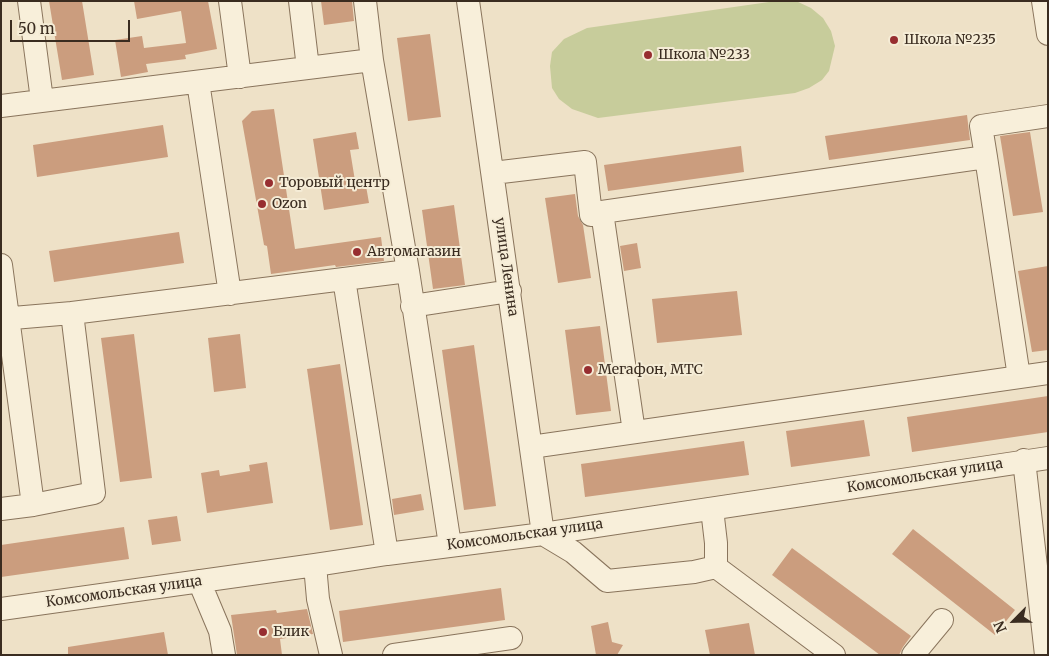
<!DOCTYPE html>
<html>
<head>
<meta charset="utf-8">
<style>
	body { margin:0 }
	#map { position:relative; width:1049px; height:656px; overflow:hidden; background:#eee1c7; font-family:Merriweather,serif }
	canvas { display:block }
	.frame { position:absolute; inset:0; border:2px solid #3a2c20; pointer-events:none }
	.north { position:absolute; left:989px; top:596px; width:50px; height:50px; -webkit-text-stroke:4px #f5ecd6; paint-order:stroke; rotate:247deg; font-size:14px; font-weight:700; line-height:20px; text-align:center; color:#3a2c20 }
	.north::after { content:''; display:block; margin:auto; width:18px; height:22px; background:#3a2c20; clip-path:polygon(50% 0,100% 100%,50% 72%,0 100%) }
	.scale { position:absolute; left:10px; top:20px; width:120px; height:22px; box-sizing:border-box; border:2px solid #3a2c20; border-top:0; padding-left:6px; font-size:15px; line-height:18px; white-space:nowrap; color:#3a2c20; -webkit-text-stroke:4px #f5ecd6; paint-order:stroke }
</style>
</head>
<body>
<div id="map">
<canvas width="1049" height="656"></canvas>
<div class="frame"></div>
<div class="north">N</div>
<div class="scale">50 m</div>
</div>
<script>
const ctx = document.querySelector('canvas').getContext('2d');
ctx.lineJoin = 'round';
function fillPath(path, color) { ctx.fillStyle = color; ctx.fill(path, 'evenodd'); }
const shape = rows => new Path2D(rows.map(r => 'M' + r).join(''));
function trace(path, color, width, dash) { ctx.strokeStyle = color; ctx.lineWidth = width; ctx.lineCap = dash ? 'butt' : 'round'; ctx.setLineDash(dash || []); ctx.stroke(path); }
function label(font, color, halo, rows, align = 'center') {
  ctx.font = font + ' Merriweather,serif'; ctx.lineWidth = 4; ctx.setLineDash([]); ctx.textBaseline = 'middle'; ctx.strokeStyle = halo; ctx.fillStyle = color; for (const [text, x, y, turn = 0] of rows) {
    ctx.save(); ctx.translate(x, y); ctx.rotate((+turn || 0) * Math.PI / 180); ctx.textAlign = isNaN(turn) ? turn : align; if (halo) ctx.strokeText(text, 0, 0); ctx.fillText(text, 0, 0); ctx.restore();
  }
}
const green = shape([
	[776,1,796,1,811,8,823,18,831,31,835,46,829,71,822,80,809,88,795,93,598,118,572,109,559,99,552,88,550,66,552,52,564,39,587,28]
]);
const building = shape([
	[49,1,82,1,94,75,62,80],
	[134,1,208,1,217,49,185,55,186,59,146,64,148,72,121,77,115,40,142,36,144,48,186,43,181,11,137,19],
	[321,1,352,1,354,21,324,25],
	[430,34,441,117,408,121,397,38],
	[274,109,295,249,381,237,384,261,336,267,335,265,271,274,267,246,264,245,242,121,252,111],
	[967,115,970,140,829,160,825,136],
	[163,125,168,157,37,177,33,145],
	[356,132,359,149,350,150,356,187,366,186,369,203,324,210,313,139],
	[1030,132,1043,212,1013,216,1000,136],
	[741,146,744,172,608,191,604,165],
	[575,194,578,216,583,225,591,278,558,283,545,198],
	[454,205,465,285,433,289,422,210],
	[179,232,184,263,54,282,49,251],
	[637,243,641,268,624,271,620,246],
	[1048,266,1048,350,1032,352,1018,271],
	[737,291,742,335,657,343,652,299],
	[600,326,611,411,576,415,565,330],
	[134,334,152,478,120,482,101,338],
	[240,334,246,388,214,392,208,338],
	[474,345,496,506,464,510,442,350],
	[340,364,363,525,330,530,307,369],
	[1048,396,1048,432,912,452,907,417],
	[864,420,870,456,791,467,786,431],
	[744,441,749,475,585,497,581,464],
	[267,462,273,503,207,513,201,473,219,470,220,476,250,471,249,465],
	[421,494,424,510,394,515,392,499],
	[177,516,181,541,152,545,148,520],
	[124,527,129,559,1,577,1,545],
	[913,529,1015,610,995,635,892,554],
	[792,548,911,636,903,647,899,655,880,655,772,575],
	[501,588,505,620,343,642,339,611],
	[307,609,313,634,280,639,282,655,237,655,231,615,276,610,277,613],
	[608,622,612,642,623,645,617,655,596,655,591,626],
	[749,623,755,655,710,655,705,630],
	[164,632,168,655,68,655,68,647]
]);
const minor = shape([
	[29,1,42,100],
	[230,1,240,77],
	[300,1,308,68],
	[468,1,543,534,573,552,607,581,694,572,716,567,716,543,712,509],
	[1043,1,1048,34],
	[372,60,408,271],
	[198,82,230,294],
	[1,106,372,60,365,1],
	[986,157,981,126,1048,116],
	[493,173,585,162,591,215,602,212],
	[1,265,33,505],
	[344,279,387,554],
	[412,306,510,291],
	[72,313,408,271,450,545],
	[1,319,72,313,94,493,33,505,1,509],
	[634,432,602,212,986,157,1019,377],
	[531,447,1048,373],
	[1024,460,1046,655],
	[315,565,318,599,331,655],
	[716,567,834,655],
	[199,581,220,631,224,655],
	[1,609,315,565,387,554,543,534,1048,458],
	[394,655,511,638],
	[913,655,942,620]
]);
const markers = [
	[894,40,5,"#972e30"],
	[648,55,5,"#972e30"],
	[269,183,5,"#972e30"],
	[262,204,5,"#972e30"],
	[357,252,5,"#972e30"],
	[588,370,5,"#972e30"],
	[263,632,5,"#972e30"]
];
const poiNames = [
	["Школа №235",904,40],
	["Школа №233",658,55],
	["Торовый центр",279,183],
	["Ozon",272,204],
	["Автомагазин",367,252],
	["Мегафон, МТС",598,370],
	["Блик",273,632]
];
const streetNames = [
	["улица Ленина",506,267,82],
	["Комсомольская улица",925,476,-9],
	["Комсомольская улица",525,535,-8],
	["Комсомольская улица",124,592,-8]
];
fillPath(green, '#c7cc9b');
fillPath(building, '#cb9d7e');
trace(minor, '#89745c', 24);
trace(minor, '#f8efda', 22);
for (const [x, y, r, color] of markers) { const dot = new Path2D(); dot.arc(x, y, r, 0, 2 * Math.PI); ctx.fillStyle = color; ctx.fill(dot); trace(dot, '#f5ecd6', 2); }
label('14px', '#3a2c20', '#f5ecd6', poiNames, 'left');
label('14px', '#3a2c20', '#f5ecd6', streetNames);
</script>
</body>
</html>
